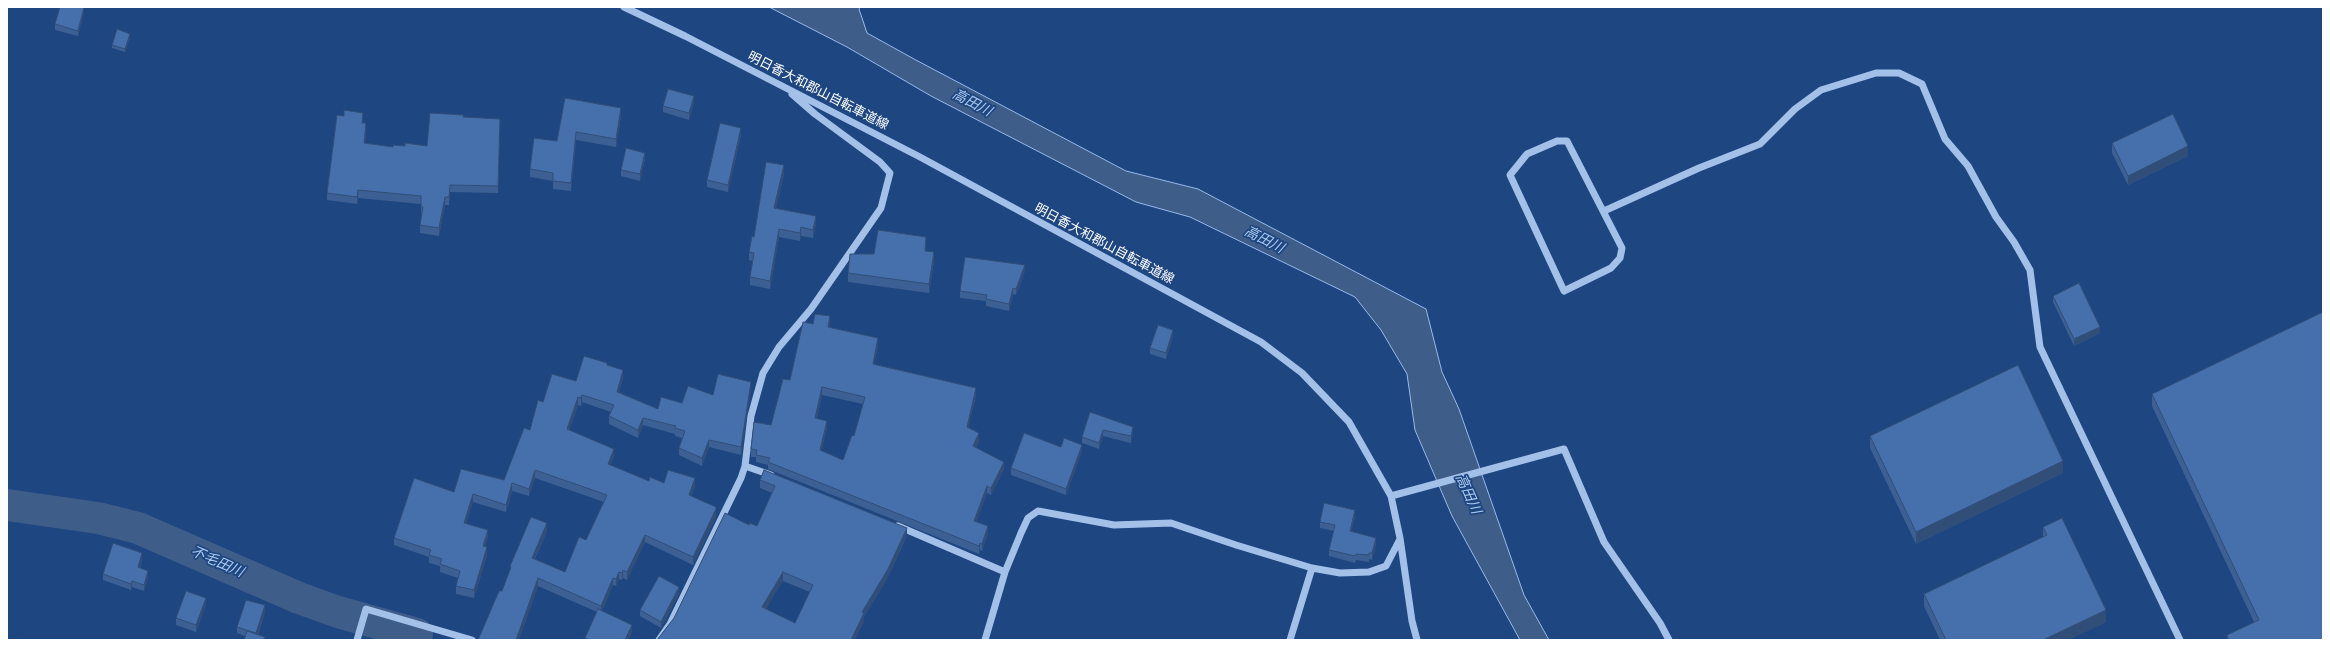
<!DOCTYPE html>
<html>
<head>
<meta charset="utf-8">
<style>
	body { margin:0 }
	#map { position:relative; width:2330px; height:647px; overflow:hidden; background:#1e4681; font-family:Karla,sans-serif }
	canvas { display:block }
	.frame { position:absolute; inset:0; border:8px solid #fff; pointer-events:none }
</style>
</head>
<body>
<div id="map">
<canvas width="2330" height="647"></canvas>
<div class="frame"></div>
</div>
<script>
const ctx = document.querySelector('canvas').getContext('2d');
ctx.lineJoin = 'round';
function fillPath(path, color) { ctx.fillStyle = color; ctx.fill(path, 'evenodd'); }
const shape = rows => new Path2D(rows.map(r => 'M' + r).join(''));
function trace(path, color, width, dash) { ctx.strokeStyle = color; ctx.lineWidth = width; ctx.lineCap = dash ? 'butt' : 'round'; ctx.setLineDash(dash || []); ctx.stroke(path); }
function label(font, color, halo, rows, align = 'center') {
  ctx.font = font + ' Karla,"Noto Sans JP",sans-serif'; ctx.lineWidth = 3.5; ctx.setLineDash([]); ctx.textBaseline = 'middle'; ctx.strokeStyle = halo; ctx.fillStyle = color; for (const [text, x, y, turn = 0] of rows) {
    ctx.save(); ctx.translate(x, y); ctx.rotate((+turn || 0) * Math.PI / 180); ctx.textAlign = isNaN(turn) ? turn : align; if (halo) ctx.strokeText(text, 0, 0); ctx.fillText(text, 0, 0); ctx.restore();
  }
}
const water = shape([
	[769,7,860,7,859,9,867,33,914,59,1126,171,1198,189,1426,309,1442,372,1459,409,1524,595,1549,640,1520,640,1452,516,1415,430,1407,374,1381,330,1355,297,1190,217,1136,202,931,96,847,47,769,7]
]);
const river = shape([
	[7,505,98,518,138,528,299,598,338,612,417,634,415,640]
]);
const minor = shape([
	[624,7,685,36,920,157,1261,342,1302,373,1349,422,1391,496,1400,538,1412,621,1417,640],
	[1557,141,1567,141,1622,248,1620,258,1611,268,1564,291,1510,175,1527,154,1557,141],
	[1604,211,1699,168,1760,144,1795,109,1821,90,1876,73,1899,73,1922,84,1945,139,1968,166,1996,217,2014,242,2030,270,2040,347,2180,640],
	[745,466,771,475],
	[1391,496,1564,449,1604,542,1660,623,1669,640],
	[898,526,1005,572],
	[357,640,366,609,472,640],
	[659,640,670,624,741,478,745,466,751,416,763,373,779,347,811,309,881,208,890,173,880,162,815,114,792,94],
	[985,640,1005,572,1021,533,1028,518,1038,511,1114,525,1171,523,1236,545,1312,568,1340,573,1369,572,1386,566,1400,539],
	[1290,640,1312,568]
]);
const wall = shape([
	[84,12,78,36,55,30,55,24],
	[130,37,125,52,112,48,112,45],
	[565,98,621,116,616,147,576,140,571,191,553,189,553,181,530,177,530,169,557,141],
	[694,102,689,120,663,112,663,106],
	[464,117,500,126,498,193,450,192,449,205,445,205,439,236,420,233,420,225,422,214,421,214,421,204,358,198,357,204,327,200,327,193,363,120,363,123,366,131,365,143,393,147,427,146],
	[741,135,728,192,707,187,707,180],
	[2112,143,2188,156,2128,185,2112,153],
	[645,159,640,181,621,176,621,170],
	[784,174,776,208,816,224,813,238,801,236,800,241,779,237,770,289,750,285,750,277,753,261,749,260,749,252,754,237],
	[926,246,926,251,934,261,929,293,848,282,848,273,874,254],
	[1025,271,1016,295,1013,294,1009,311,986,306,986,301,960,298,960,291],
	[2053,296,2100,333,2074,346,2053,302],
	[813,324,830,324,829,328,878,346,874,364,976,395,968,428,979,441,976,447,1004,469,991,495,987,493,976,522,988,534,982,551,980,550,979,554,768,469,768,465,756,462,756,457,751,457,751,449,771,425],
	[822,395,863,404,854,436,843,460,821,451,827,428,817,418],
	[1173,336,1166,359,1150,354,1150,348],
	[607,366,623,378,619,392,658,409,713,395,751,389,741,455,709,447,702,466,679,455,679,448,682,438,675,436,675,434,643,425,638,438,609,424,609,416,611,412,582,402,581,406,578,405,569,430,614,456,610,465,649,481,695,486,691,496,716,517,693,565,645,542,627,580,623,578,622,580,619,579,616,586,613,585,602,611,632,632,628,640,585,640,585,638,597,612,538,586,519,640,478,640,502,591,510,571,510,566,547,531,535,559,565,572,586,540,604,502,535,478,529,496,512,491,506,512,473,502,466,523,488,537,485,546,487,555,474,598,456,594,456,586,458,578,440,572,440,566,429,563,429,557,394,545,394,538,454,492,504,480,530,430,543,402,576,381],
	[2152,394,2323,640,2227,640,2227,635,2254,622,2152,406],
	[1090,412,1133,433,1131,443,1103,436,1099,449,1082,443,1082,437],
	[1870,436,2063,473,1916,544,1870,448],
	[1061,447,1082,451,1066,495,1011,475,1011,468],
	[760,480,907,536,888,577,864,617,864,622,657,640,749,525,757,526,772,493,760,488],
	[783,581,810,592,795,623,765,609],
	[1355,517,1351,532,1376,544,1372,560,1369,559,1369,562,1356,560,1355,563,1329,556,1329,550,1334,531,1320,528,1320,522],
	[2043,527,2106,622,2068,640,1940,640,1924,606,1924,594,2043,537],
	[142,559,140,568,148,577,144,591,132,587,131,590,103,580,103,574],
	[679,594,661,628,640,616,640,610],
	[206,604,196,632,176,625,176,618],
	[265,612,258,635,245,636,237,633,237,627]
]);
const shadedWall = shape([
	[84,7,84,12,78,36,78,31],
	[130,34,130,37,125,52,125,49],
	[694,96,694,102,689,120,689,113],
	[621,108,621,116,616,147,616,139],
	[366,123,366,131,364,150,364,143],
	[741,128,741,135,728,192,728,185],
	[576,132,576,140,571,191,571,183],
	[2188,146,2188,156,2128,185,2128,176],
	[645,153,645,159,640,181,640,174],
	[784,165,784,174,774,216,774,208],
	[358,190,358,198,357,204,357,197],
	[445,197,445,205,439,236,439,228],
	[816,216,816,224,813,238,813,230],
	[801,227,801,236,800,241,800,233],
	[779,229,779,237,770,289,770,281],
	[934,252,934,261,929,293,929,284],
	[1025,265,1025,271,1016,295,1016,289],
	[1013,288,1013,294,1009,311,1009,304],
	[830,316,830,324,828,335,828,327],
	[2100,327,2100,333,2074,346,2074,339],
	[1173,330,1173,336,1166,359,1166,353],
	[878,338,878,346,873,372,873,364],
	[623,370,623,378,617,399,617,392],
	[751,382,751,389,741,455,741,447],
	[822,387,822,395,815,425,815,418],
	[976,388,976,395,967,435,967,427],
	[582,395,582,402,581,406,581,398],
	[578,397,578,405,567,437,567,429],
	[643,418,643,425,638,438,638,430],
	[827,421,827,428,820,458,820,450],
	[1133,427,1133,433,1131,443,1131,436],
	[1103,430,1103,436,1099,449,1099,443],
	[979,433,979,441,973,453,973,446],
	[709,440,709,447,702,466,702,458],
	[1082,445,1082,451,1066,495,1066,489],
	[614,449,614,456,608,472,608,464],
	[2063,461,2063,473,1916,544,1916,532],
	[1004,462,1004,469,991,495,991,488],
	[535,470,535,478,529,496,529,489],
	[695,478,695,486,689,503,689,495],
	[512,483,512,491,506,512,506,505],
	[987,486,987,493,974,529,974,521],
	[473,494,473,502,464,530,464,523],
	[716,509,716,517,693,565,693,557],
	[1355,510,1355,517,1350,538,1350,531],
	[547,523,547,531,532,565,532,558],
	[988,526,988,534,982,551,982,544],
	[907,528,907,536,888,577,864,617,864,622,855,640,851,640,862,612],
	[488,530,488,537,483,553,483,546],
	[645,535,645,542,627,580,627,572],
	[1376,538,1376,544,1372,560,1372,553],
	[980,543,980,550,979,554,979,546],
	[487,547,487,555,474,598,474,590],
	[142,553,142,559,138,574,138,567],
	[623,570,623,578,622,580,622,573],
	[148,571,148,577,144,591,144,585],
	[619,572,619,579,616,586,616,579],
	[783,572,783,581,762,616,762,607],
	[538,578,538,586,519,640,516,640],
	[613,578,613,585,601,613,601,606],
	[132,581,132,587,131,590,131,584],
	[679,587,679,594,661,628,661,622],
	[206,598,206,604,196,632,196,625],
	[265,605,265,612,256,640,256,633],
	[2106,610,2106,622,2068,640,2043,640],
	[632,625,632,632,628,640,625,640]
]);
const building = shape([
	[60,7,84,7,78,31,55,24,60,7],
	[117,29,130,34,125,49,112,45,117,29],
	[668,89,694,96,689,113,663,106,668,89],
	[565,98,621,108,616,139,576,132,571,183,553,181,553,173,530,169,534,138,557,141,565,98],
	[344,110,363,113,362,123,366,123,364,143,393,147,393,145,405,146,405,143,427,146,430,113,464,115,463,117,500,119,498,186,450,185,449,197,445,197,439,228,420,225,423,207,421,206,421,196,358,190,357,197,327,193,337,115,344,116,344,110],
	[2173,114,2188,146,2128,176,2112,143,2173,114],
	[720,123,741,128,728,185,707,180,720,123],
	[626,148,645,153,640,174,621,170,626,148],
	[766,162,784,165,774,208,816,216,813,230,801,227,800,233,779,229,770,281,750,277,754,253,749,252,752,236,754,237,766,162],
	[878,230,926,237,925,251,934,252,929,284,848,273,850,254,874,254,878,230],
	[965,257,1025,265,1016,289,1013,288,1009,304,986,299,987,295,960,291,965,257],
	[2079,283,2100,327,2074,339,2053,296,2079,283],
	[2323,312,2323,640,2229,640,2227,635,2259,620,2152,394,2323,312],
	[815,314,830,316,828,327,878,338,873,364,976,388,967,427,979,433,973,446,1004,462,991,488,987,486,974,521,988,526,982,544,980,543,979,546,768,462,770,458,756,455,757,450,751,449,754,422,771,425,783,379,790,380,803,322,813,324,815,314],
	[822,387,865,397,854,436,852,435,843,460,820,450,827,421,815,418,822,387],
	[1158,325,1173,330,1166,353,1150,348,1158,325],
	[584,356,607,363,607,365,623,370,617,392,658,409,661,397,682,403,688,386,713,395,718,374,751,382,741,447,709,440,702,458,679,448,685,431,675,428,676,426,643,418,638,430,609,416,614,405,582,395,581,398,578,397,567,429,614,449,608,464,649,481,650,477,664,483,668,470,695,478,689,495,716,507,716,509,693,557,645,535,627,572,623,570,622,573,619,572,616,579,613,578,601,606,538,578,516,640,478,640,499,591,502,591,511,567,510,566,531,517,547,523,532,558,565,572,579,537,586,540,607,495,535,470,529,489,512,483,506,505,473,494,464,523,488,530,483,546,487,547,474,590,456,586,460,571,440,564,442,559,429,555,431,550,394,538,414,478,454,492,461,469,504,480,524,428,530,430,538,400,543,402,552,374,576,381,584,356],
	[2018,365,2063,461,1916,532,1870,436,2018,365],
	[1090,412,1133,427,1131,436,1103,430,1099,443,1082,437,1090,412],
	[1024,433,1061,447,1064,438,1082,445,1066,489,1011,468,1024,433],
	[764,470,907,528,888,569,862,612,864,613,851,640,657,640,674,618,725,513,749,525,750,523,757,526,775,486,760,480,764,470],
	[783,572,813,585,795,623,762,607,783,572],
	[1324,503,1355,510,1350,531,1376,538,1372,553,1369,553,1369,555,1356,554,1355,556,1329,550,1335,525,1320,522,1324,503],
	[2062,518,2106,610,2043,640,1946,640,1924,594,2047,535,2043,527,2062,518],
	[113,543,142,553,138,567,148,571,144,585,132,581,131,584,103,574,113,543],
	[659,576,679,587,661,622,640,610,659,576],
	[186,591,206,598,196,625,176,618,186,591],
	[246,600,265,605,256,633,237,627,246,600],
	[598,609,632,625,625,640,590,640,585,638,598,609],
	[247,631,265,637,264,639,267,640,244,640,247,631]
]);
const streetNames = [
	["明日香大和郡山自転車道線",818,91,27],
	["明日香大和郡山自転車道線",1104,244,28]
];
const waterNames = [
	["高田川",972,103,28],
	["高田川",1264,240,27],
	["高田川",1468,494,66],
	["不毛田川",217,562,24]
];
fillPath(water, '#3f5d89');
trace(water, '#96bbeb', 1);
trace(river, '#3f5d89', 32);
trace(minor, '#a3c0e9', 7);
fillPath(wall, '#3c6093');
fillPath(shadedWall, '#314e78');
fillPath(building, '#4670ab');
trace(building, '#314e78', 1);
label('13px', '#fff', '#1e4681', streetNames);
label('italic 14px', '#aecbf1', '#1e4681', waterNames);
</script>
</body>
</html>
